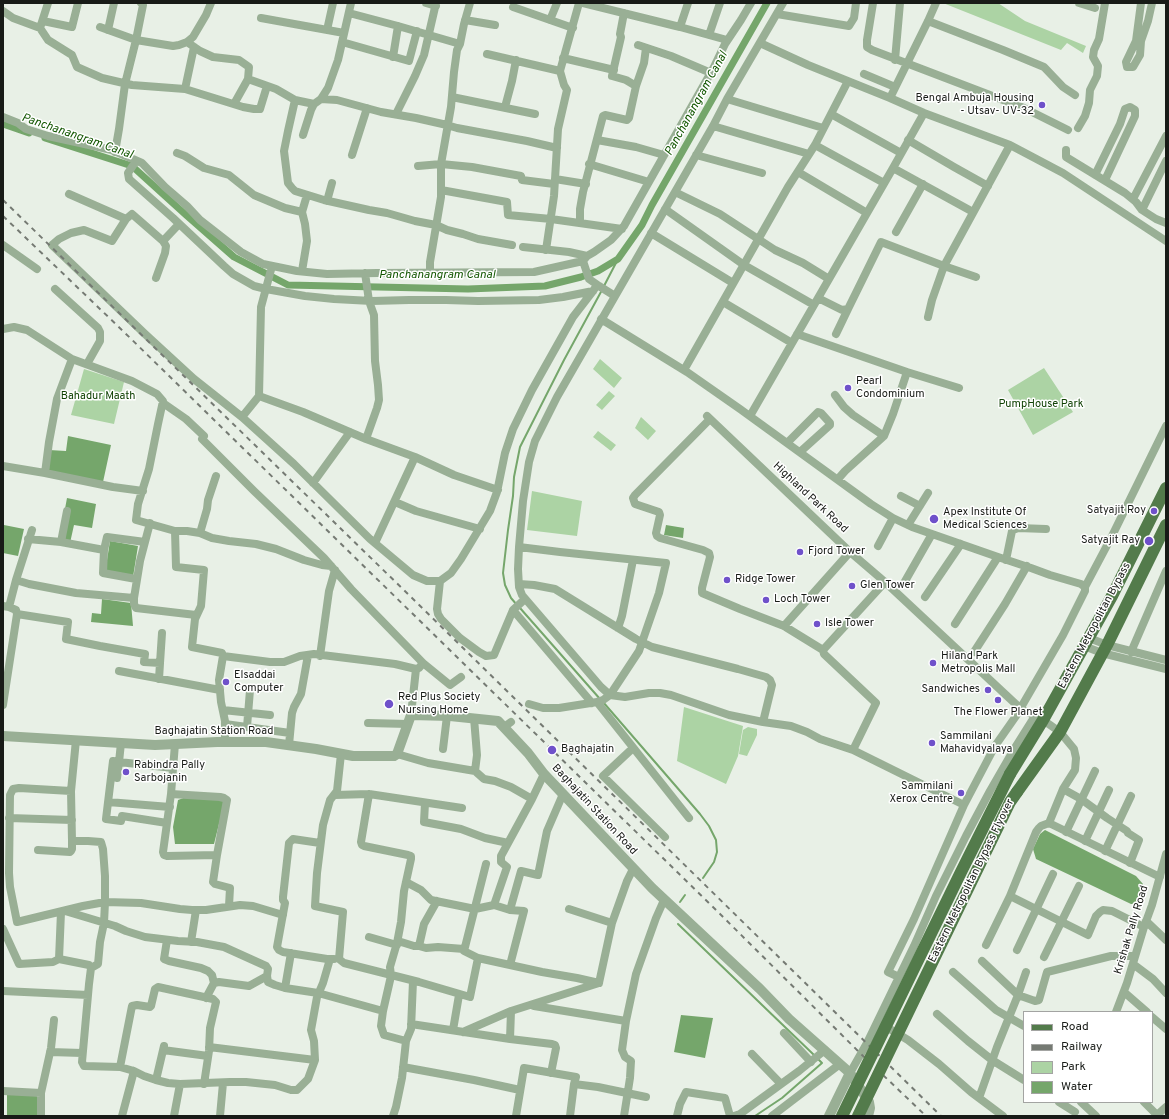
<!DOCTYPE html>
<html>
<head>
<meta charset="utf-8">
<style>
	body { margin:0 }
	#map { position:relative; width:1169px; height:1119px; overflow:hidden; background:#e8f0e6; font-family:Overpass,sans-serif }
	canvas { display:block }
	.frame { position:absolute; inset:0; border:4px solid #181b17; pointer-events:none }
	.legend { position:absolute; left:1023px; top:1011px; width:130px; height:92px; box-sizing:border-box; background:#fff; border:1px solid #a3a4a2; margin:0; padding:5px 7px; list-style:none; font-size:12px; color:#181b17 }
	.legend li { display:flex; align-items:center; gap:8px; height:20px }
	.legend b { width:20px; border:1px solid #a3a4a2 }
</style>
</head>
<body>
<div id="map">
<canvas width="1169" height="1119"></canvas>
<div class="frame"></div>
<ul class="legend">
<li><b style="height:5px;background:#537b4b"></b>Road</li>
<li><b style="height:5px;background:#757a73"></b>Railway</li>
<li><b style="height:11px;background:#acd3a4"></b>Park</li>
<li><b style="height:11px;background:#75a66b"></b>Water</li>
</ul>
</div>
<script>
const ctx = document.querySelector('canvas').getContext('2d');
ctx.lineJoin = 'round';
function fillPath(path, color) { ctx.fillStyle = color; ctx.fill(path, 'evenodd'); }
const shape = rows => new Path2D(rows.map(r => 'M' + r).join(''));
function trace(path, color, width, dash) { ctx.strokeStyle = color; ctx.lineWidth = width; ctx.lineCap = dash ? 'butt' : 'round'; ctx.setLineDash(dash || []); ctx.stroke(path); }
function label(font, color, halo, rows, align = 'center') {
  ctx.font = font + ' Overpass,sans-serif'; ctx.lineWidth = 3; ctx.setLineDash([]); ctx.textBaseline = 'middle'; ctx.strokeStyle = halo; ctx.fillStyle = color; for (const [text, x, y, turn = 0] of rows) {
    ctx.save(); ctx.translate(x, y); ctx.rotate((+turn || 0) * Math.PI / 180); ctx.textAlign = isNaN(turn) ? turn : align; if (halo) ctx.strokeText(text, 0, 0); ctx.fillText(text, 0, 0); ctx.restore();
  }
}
const green = shape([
	[943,3,998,3,1025,21,1086,46,1083,53,1067,43,1061,50],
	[600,359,622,378,614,388,593,369],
	[1044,368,1073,412,1033,435,1008,390],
	[84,369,124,382,114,424,71,415],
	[609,391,615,396,602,410,596,405],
	[641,417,656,431,648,440,635,428],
	[598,431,616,445,611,451,593,437],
	[532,491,582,501,577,536,527,530],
	[684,707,743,726,738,756,726,784,677,761],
	[748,727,757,729,757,735,747,756,739,754,743,730]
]);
const water = shape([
	[68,436,111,445,103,482,45,470,49,450,66,451],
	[67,498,96,504,92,528,74,525,70,543,59,541],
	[4,525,24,529,18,556,3,553],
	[666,525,684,528,683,538,664,535],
	[110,541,138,546,133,577,105,573],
	[102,599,131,603,133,626,91,622,92,613,101,614],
	[189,796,225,800,214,844,175,844,173,827,178,800],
	[1045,830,1136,876,1143,884,1143,896,1139,904,1131,904,1036,859,1033,849,1040,834],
	[681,1015,713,1018,705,1058,674,1052],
	[9,1092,33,1093,40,1099,39,1116,7,1116,7,1095]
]);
const stream = shape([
	[604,286,618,259],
	[517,605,511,598,505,585,503,573,508,530,513,496,514,477,520,447,564,360,602,290],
	[520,608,600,699],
	[603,702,700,814,709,826,716,840,717,852,714,862,703,878],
	[680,902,685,895],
	[678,924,814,1055],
	[755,1116,782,1098,822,1063,817,1058]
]);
const canal = shape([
	[3,124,29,133],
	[45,138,132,166,186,215,234,257,288,285,468,289,545,286,581,277,598,271,618,259,642,225,652,205,767,3]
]);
const minor = shape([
	[426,3,436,6],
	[583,3,680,27,727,40],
	[873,3,867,40,867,47,872,50,1024,108,1068,130],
	[1079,3,1095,8],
	[1141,3,1136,41,1126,62,1127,67,1133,67,1140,55,1141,41,1148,21,1152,3],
	[513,7,573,28],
	[3,11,13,18,40,28,48,3],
	[349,13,398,26,460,44],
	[624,13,620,34,621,37,612,76,626,80,636,86],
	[777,14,849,26,854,18,856,3],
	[261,18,344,33],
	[465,20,495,25],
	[550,20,557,3],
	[43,21,72,27,78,3],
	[928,21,1003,50,1044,67,1063,87,1075,95],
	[100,27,136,40,143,5,141,3],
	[680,27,688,3],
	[40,28,48,40,72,55,77,67,102,78,132,85,185,89,243,107,254,109,260,109,267,86],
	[108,30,114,3],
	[327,30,333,3],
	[709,35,720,3],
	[187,42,200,51,213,57,239,60,249,67,248,79,276,89,295,100,314,104],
	[342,42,409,61,417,31],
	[760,43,808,65,890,98,924,113,1010,145,1063,173,1166,241],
	[638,45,671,56,711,73],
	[487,54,560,71],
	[393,57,398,26],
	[563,58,614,70],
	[895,60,900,3],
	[864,74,895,87],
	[185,89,194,47],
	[452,97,535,114],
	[890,98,928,21,936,3],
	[321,99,337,100,381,112,416,118,447,125,457,128,527,141,557,148],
	[727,99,823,128],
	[295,100,288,131,284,151,288,183,292,188,295,191,324,200,369,210,387,213,415,221,436,225,447,230,463,234,478,239,512,245],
	[234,104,248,79],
	[505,107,512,81,516,60],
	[396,114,415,76,424,55,436,3],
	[831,114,901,153],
	[3,117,18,123,26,129,48,136,112,150,142,163,165,187,187,206,200,220,241,252,263,264,297,271,327,274,377,273,534,272,583,261,587,256,594,252,611,240,624,226,714,67,725,44,741,20,751,3],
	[713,126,809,154],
	[1078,128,1085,116,1089,103,1090,90,1097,76,1098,66,1093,57,1094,50,1099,39,1105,3],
	[303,135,311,110,314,104,321,99,328,88,338,60,351,3],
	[597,140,636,147,664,155],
	[908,140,954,167,988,186],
	[815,145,884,183],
	[1066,150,1066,157,1125,193,1136,202,1142,210,1156,219,1166,223],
	[115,152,119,129,125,84,136,40,173,46,179,45,187,42,193,37,206,15,211,3],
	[177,153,185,156,204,168,229,175,254,195,285,208,302,212,307,195],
	[352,155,367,108],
	[696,155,762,173],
	[136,161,128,173,129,179,173,218,224,266,233,274,254,286,266,289,305,296,334,299,372,301,409,300,446,300,478,301,539,300,563,297,593,291],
	[589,164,649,182],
	[418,166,441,164,472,167,521,176,522,180,554,184],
	[893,168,973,212],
	[798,172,867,213],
	[1095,175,1120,124,1125,109,1130,107,1135,110,1135,116,1105,180],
	[555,179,586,184],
	[441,190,507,202,508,215,551,219,622,229],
	[675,192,720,214,775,250,803,263,829,279],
	[69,194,126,219,132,214,163,241,179,224],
	[1133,199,1166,136],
	[327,201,332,183],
	[665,209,744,265,814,305],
	[1142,210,1166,161],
	[126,219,112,241,84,230,71,233,59,239,52,245,145,334,194,379,242,417,294,464,370,539,413,575,427,581,440,581,451,573,461,559,490,511,497,492,505,453,513,429,532,390,573,317,593,291,597,285],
	[580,223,580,209,583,192,603,116,605,115,627,120,629,118,636,86,644,63,646,48],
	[896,232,923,184],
	[651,233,733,283],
	[3,245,37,269],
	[523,247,569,252,587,256],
	[546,250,554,196,558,129,567,90,564,85,560,71,579,3],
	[583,261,589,279,599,286,615,296],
	[272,266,261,307,259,396,303,412,366,439],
	[302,271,307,241,305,224,302,212],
	[365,273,369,301,374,315,375,361,378,385,379,400,377,408,366,439,415,457,375,543],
	[430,273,430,262,441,197,441,164,451,107,454,72,457,50,460,44,464,24,470,3],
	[156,278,165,253,166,246,163,241],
	[55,289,98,328,100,332,100,341,87,364],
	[818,298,842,310,848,309,881,242,944,266,1010,145],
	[723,302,792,343],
	[928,317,932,300,944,266,976,277],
	[601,319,687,372,740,409,871,504,893,518,912,527,998,557,1031,568,1050,575,1081,584,1085,587],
	[3,329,14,327,27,330,72,359,132,381,157,394,163,401,158,424,149,469,138,504,136,520,175,531,176,567,204,570,201,606,195,619,192,647,222,653,223,656,219,680,221,702,225,721,225,742],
	[797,334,907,372,893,414,884,436,845,471,838,479],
	[836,334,848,309],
	[684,370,788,187,815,145,848,81],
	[907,372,959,388],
	[835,395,844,407,853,415,884,436],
	[163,403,186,419,204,436,202,439,254,491,324,558,351,589,423,663,419,668,416,669],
	[707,416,850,552,885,582,1021,709,1043,720,1060,732,1074,749,1076,758,1075,770,1063,789,1049,823,1160,877],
	[750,416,893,168,924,113],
	[242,417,259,396],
	[710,419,635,495,633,498,635,504,659,512,660,515,656,533,657,536,660,538,703,550,709,553,710,557,702,588,702,593,740,609,784,626,823,650,824,654,876,703,853,750],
	[787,443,818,412,821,413,830,423,830,425,800,452],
	[415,457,454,475,498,490],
	[3,466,45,473,113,487,143,491],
	[45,473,49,442,57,399,72,359],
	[313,483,350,432],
	[901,496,920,506],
	[395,502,416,511,480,529],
	[908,525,928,493],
	[175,531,187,531,200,533,212,538,229,541,256,544,276,549,304,560,322,565,331,566],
	[200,533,207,509,208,500,216,476],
	[28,539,61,542,104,550,107,537,145,542],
	[61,542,67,511],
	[878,546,893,518],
	[519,547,560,552,666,563,659,593,639,651,610,695,601,687,522,595,519,587,518,569,519,547,523,501,529,462,535,441,557,397,713,126,727,99,783,3],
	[104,550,103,573,136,579],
	[1006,560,1012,531,1013,530,1018,528,1046,529],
	[16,580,32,530],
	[440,581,437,609,438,614,441,619,460,638,479,652,486,656,494,655,513,610,525,599],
	[904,583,932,534],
	[519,584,534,585,555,589,636,639,652,647,738,669,766,677,770,680,772,685,763,722],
	[925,597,961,544],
	[134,598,140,561,150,523],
	[3,606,9,607,16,610,17,614,3,705],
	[9,607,16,580,29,584,76,593,134,598,134,604,136,608,196,615],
	[513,610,592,703],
	[17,614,68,622,66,639,100,646,145,654,144,662,160,663,159,679],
	[955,624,998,557],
	[784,626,850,552],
	[618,628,622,616,633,560],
	[1089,638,1107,645,1166,660],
	[1084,646,1102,653,1166,669],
	[823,650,885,582],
	[974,652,1005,604,1027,566],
	[1131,652,1166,571],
	[223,656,270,662,284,662,300,656,314,654,395,664,416,669,411,715],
	[320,656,329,591,335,570],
	[160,663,162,633],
	[423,663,450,685,461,677],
	[119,671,220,690],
	[597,702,689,818],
	[529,704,543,708,559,708,597,702,603,700,610,695,625,697,649,693,660,693,671,695,729,715,763,722,791,726,807,732,820,739,853,750,964,805],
	[223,710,270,715],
	[474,718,477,755,475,771],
	[368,723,408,724],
	[225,724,290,733],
	[247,727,250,690],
	[504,727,511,722],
	[76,740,71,791,19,788,13,789,10,795,9,873,10,887,17,922,83,906,105,902,141,903,180,909,192,910,206,910,240,905,253,906,283,915],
	[121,743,119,762,113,761,106,819,121,821,122,816,167,823],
	[289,745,292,713,294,707,301,694,308,655],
	[633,748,603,776,665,837],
	[443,749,447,716],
	[341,754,337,791,330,800,323,825,317,873,315,906,343,912,339,959,344,963,419,982,470,997,478,958,542,972,577,978,599,983,612,923,627,881,633,869],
	[397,754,428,763,475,771,484,779,495,781,511,787,532,799],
	[117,778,119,762,173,768],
	[1063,789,1081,799,1107,818,1127,831,1128,833,1139,840,1130,863],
	[71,791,72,841,88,841,101,842,103,849,105,876,105,902,104,923,100,942,98,964,91,968,89,984,82,1062,84,1066,120,1067,134,1071,122,1116],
	[171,794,220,797,224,798,227,800,217,855,167,856,164,855,163,852,171,794,175,744],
	[369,794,361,842,362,845,364,846,408,855,411,856,411,859,404,891,401,922,397,943,390,967,391,976,383,1011,381,1026,384,1035,406,1041,402,1078,396,1107,393,1116],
	[335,795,369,794,462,808],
	[108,802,170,807],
	[425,803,424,822,461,829,485,838,508,843],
	[9,818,72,820],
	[1066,832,1095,771],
	[1085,841,1109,790],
	[320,843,293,839,289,843,283,897,283,900,285,903,277,947,279,950,283,952,327,959,334,959],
	[38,850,70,852,71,851,72,849,72,841],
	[1105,851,1131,796],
	[217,855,213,882,215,884,230,888,229,906],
	[406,882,421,890,431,900,475,909,494,905,507,867,501,862,501,856,532,799,544,774],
	[1010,896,1088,935,1096,916,1100,912,1103,910,1112,911,1144,927],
	[494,905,510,910],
	[569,909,612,923],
	[65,911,115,926,126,931,145,937,178,941,197,942,224,947,266,966,268,969,267,976,268,982,275,985,285,988,318,993,383,1011],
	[61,912,59,959,89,965,91,968],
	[1146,921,1166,940],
	[3,929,19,964,53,962,59,959],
	[369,937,397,945],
	[167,940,164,959,169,961,201,968,208,971,212,975,214,983],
	[398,941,414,946,419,946,424,924,437,901],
	[191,942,196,910],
	[986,945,1010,896,1036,832,1039,828,1041,826,1049,823],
	[419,946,426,948,438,947,464,949],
	[1017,950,1053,874],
	[1044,957,1079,886],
	[478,958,464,951,486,864],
	[1133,964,1153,979,1166,993],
	[510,965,524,911,510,910,521,871,538,875,547,831,563,794],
	[953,972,996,1010,1024,1026],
	[1026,972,1018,995,1035,1001,1039,1000,1047,972,1111,956,1135,956],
	[899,977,888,972,914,919,964,805,995,746,1016,716,1063,635,1085,591,1085,587,1112,536,1166,426],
	[285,988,291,953],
	[3,991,88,995],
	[1124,992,1147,1012],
	[206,998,214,983,219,982,249,986,267,976],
	[534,1006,626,1021],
	[1116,1012,1127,983,1144,927,1152,905,1166,854],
	[937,1014,968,1041,992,1060,1024,1080],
	[1152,1017,1166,1029],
	[411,1024,510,1039,552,1044,555,1045,556,1048,551,1073],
	[883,1025,908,1040,939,1064,971,1092,1003,1116],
	[453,1030,459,995],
	[463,1032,511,1011,599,983],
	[784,1033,811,1062],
	[510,1039,511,1011],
	[406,1041,411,1029,413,981],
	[209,1047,315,1060],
	[163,1050,208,1056],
	[50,1052,82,1053],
	[752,1054,781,1084],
	[120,1067,132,1006,137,1005,150,1007,151,1006,155,989,158,987,213,999,216,1002,210,1028,209,1051,204,1084],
	[403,1067,474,1080,520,1090],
	[134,1071,144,1076,156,1080,168,1083,180,1084,230,1082,246,1082,275,1085,291,1090,297,1090,308,1079,315,1060,314,1041,311,1030,317,997,323,983,330,959],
	[850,1073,867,1043,914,946,936,896,966,836,990,791,1013,751,1035,716],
	[156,1080,164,1046],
	[3,1091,41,1093,51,1048,54,1020],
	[979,1098,997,1047,1018,995,982,961],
	[1059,1102,1075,1112],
	[1081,1102,1096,1116],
	[1144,1102,1157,1115],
	[41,1116,41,1093],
	[174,1116,180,1084],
	[220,1116,223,1083],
	[516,1116,524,1068,576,1077,574,1084,598,1087,646,1097],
	[570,1116,574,1084],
	[624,1116,630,1078,631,1061,625,1057,622,1050,626,1021,636,974,656,918,664,900],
	[677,1116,680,1104,686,1092,725,1098,730,1116],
	[734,1116,740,1114,799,1071,825,1050],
	[772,1116,840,1064],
	[1156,1116,1166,1107]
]);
const tertiary = shape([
	[3,736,155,745,217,742,266,742,316,749,353,756,394,756,397,754,411,715,450,716,498,721,528,753,544,774,652,888,760,989,789,1019,850,1073,869,1102,870,1108,868,1116],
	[829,1116,850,1073]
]);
const primary = shape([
	[1010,774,1043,720,1112,596,1166,488],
	[1017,792,1060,732,1107,645,1166,525]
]);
const rail = shape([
	[3,200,411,597,941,1116],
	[3,216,124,332,714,908,861,1054,926,1116]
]);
const primaryBridge = shape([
	[842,1116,961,872,1010,774],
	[858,1116,1010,802,1017,792]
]);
const markers = [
	[1042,105,4,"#6f51ca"],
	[848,388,4,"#6f51ca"],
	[1154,511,4,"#6f51ca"],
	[934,519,5,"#6f51ca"],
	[1149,541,5,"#6f51ca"],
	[800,552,4,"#6f51ca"],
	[727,580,4,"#6f51ca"],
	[852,586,4,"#6f51ca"],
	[766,600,4,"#6f51ca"],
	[817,624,4,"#6f51ca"],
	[933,663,4,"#6f51ca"],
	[226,682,4,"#6f51ca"],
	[988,690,4,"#6f51ca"],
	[998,700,4,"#6f51ca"],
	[389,704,5,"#6f51ca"],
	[932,743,4,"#6f51ca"],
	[552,750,5,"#6f51ca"],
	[126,772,4,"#6f51ca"],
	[961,793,4,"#6f51ca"]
];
const poiNames = [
	["Bengal Ambuja Housing",1034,99,"right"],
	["- Utsav- UV-32",1034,112,"right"],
	["Pearl",856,382],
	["Condominium",856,395],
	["Satyajit Roy",1146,511,"right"],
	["Apex Institute Of",943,513],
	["Medical Sciences",943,526],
	["Satyajit Ray",1140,541,"right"],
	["Fjord Tower",808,552],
	["Ridge Tower",735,580],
	["Glen Tower",860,586],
	["Loch Tower",774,600],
	["Isle Tower",825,624],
	["Hiland Park",941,657],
	["Metropolis Mall",941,670],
	["Elsaddai",234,676],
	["Computer",234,689],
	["Sandwiches",980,690,"right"],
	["Red Plus Society",398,698],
	["Nursing Home",398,711],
	["The Flower Planet",998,713,"center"],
	["Sammilani",940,737],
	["Mahavidyalaya",940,750],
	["Baghajatin",561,750],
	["Rabindra Pally",134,766],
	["Sarbojanin",134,779],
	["Sammilani",953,787,"right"],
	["Xerox Centre",953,800,"right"]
];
const parkNames = [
	["Bahadur Maath",98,397],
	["PumpHouse Park",1041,405]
];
const streetNames = [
	["Highland Park Road",810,498,43],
	["Eastern Metropolitan Bypass",1095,626,-62],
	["Baghajatin Station Road",214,732],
	["Baghajatin Station Road",594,810,47],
	["Eastern Metropolitan Bypass Flyover",972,881,-64],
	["Krishak Pally Road",1132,930,-73]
];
const waterNames = [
	["Panchanangram Canal",697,104,-61],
	["Panchanangram Canal",77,137,19],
	["Panchanangram Canal",437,276]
];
fillPath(green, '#acd3a4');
fillPath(water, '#75a66b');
trace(stream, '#75a66b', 2);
trace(canal, '#75a66b', 7);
trace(minor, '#99af95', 8);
trace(tertiary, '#99af95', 10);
trace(primary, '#537b4b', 12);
trace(rail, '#757a73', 2, [5, 5]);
trace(primaryBridge, '#537b4b', 12);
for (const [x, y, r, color] of markers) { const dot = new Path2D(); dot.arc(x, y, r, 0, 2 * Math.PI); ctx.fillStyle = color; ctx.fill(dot); trace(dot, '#fff', 1.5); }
label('11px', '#181b17', '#fff', poiNames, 'left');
label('11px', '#104204', '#fff', parkNames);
label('11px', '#181b17', '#fff', streetNames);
label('italic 12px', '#125600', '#fff', waterNames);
</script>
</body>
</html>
